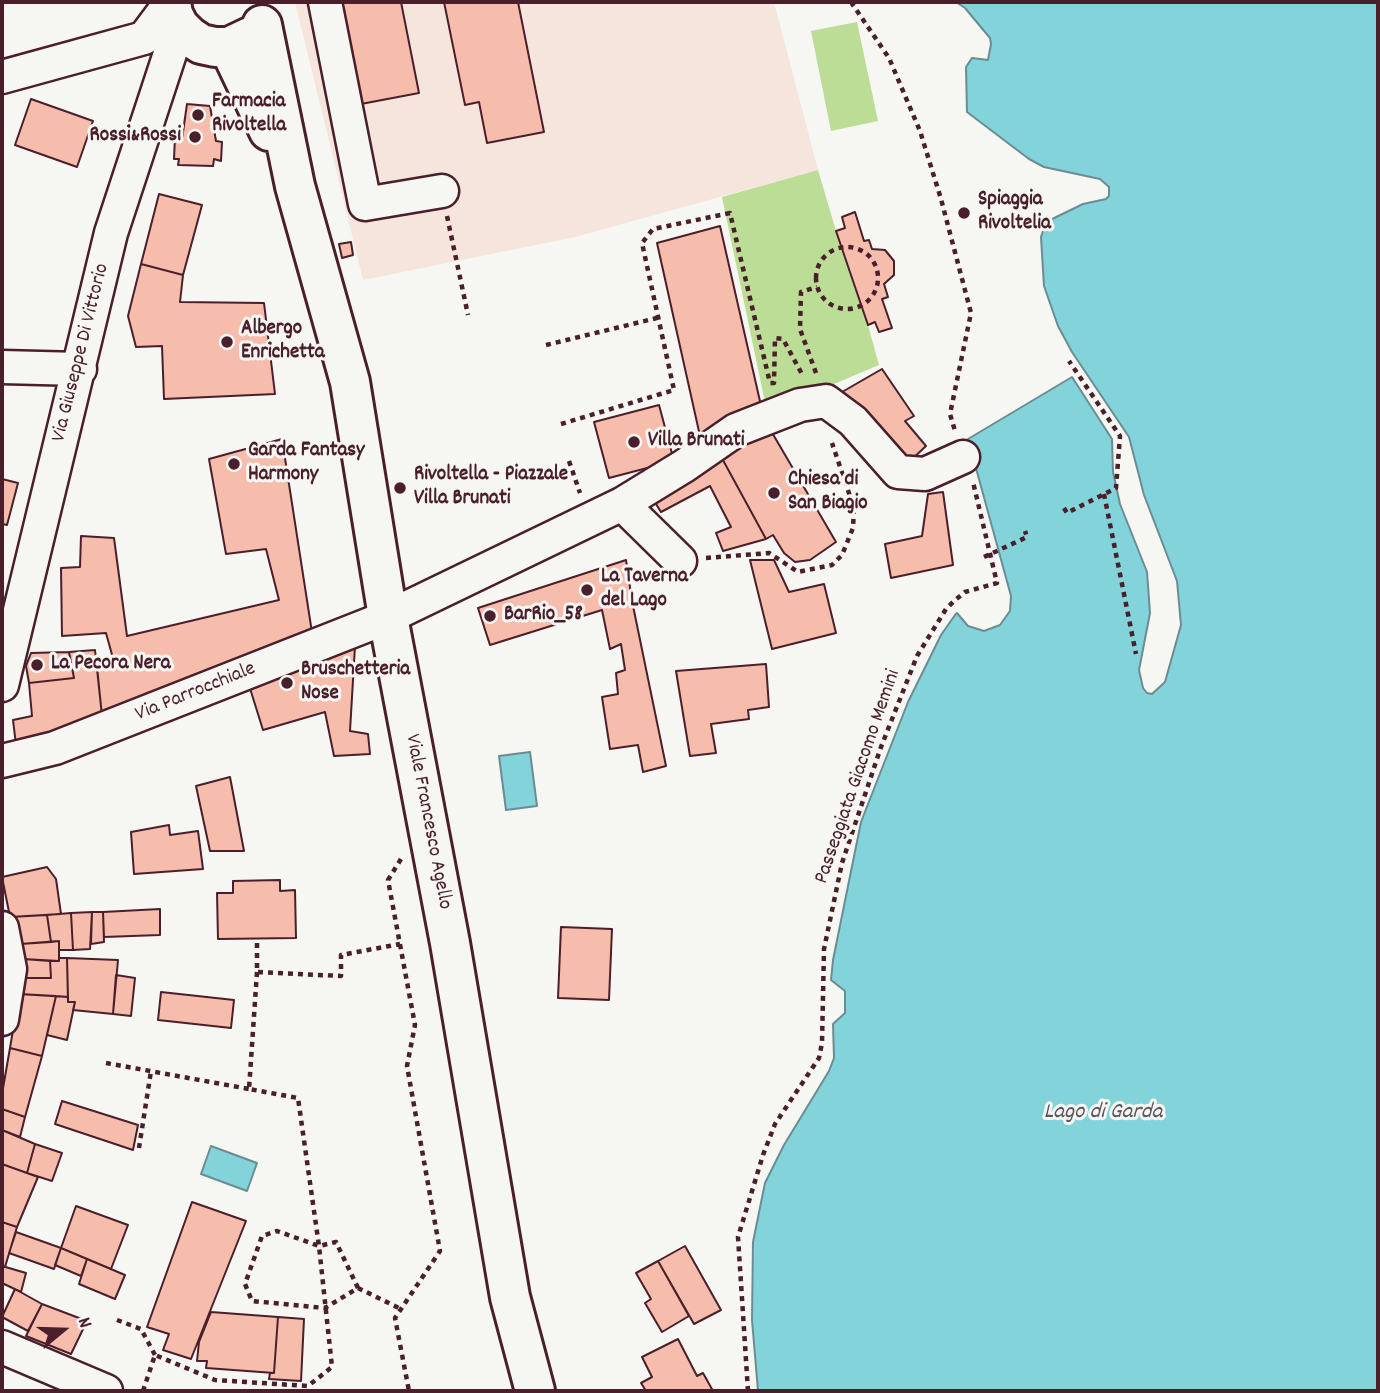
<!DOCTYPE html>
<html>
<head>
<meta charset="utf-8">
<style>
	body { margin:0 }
	#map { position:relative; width:1380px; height:1393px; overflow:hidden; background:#f6f6f2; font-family:Dekko,sans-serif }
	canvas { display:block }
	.frame { position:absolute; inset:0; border:4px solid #4a1f2b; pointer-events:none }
	.north { position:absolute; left:28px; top:1295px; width:70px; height:70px; -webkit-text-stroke:5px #f6f6f2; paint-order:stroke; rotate:71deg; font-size:19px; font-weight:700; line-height:28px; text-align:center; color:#4a1f2b }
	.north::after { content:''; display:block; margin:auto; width:24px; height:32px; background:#4a1f2b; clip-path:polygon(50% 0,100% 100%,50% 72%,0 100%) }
</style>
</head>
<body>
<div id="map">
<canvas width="1380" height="1393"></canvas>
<div class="frame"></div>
<div class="north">N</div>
</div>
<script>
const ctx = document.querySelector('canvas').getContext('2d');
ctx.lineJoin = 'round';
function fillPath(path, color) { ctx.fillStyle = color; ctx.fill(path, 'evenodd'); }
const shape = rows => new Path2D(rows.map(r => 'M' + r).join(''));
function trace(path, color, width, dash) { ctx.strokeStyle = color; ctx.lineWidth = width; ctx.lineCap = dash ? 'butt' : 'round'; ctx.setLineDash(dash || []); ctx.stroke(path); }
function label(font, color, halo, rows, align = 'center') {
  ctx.font = font + ' Dekko,sans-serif'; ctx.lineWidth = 6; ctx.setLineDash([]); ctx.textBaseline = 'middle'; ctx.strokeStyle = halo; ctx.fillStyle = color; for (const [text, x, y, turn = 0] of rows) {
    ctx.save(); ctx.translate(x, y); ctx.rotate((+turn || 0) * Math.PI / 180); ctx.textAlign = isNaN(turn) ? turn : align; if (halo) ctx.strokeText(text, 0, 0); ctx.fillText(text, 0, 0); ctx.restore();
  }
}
const built = shape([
	[295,2,774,2,818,170,575,237,363,280]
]);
const green = shape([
	[857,22,878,121,831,131,811,31],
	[818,170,836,231,845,228,842,217,855,212,864,241,869,240,872,249,885,250,894,261,894,275,884,284,888,297,883,299,892,328,879,332,875,322,868,325,879,365,834,384,766,407,722,197]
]);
const water = shape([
	[956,2,1378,2,1378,1391,758,1391,752,1320,753,1242,765,1183,784,1145,829,1071,834,1058,833,1024,845,1013,845,991,831,980,833,960,861,822,908,702,941,635,955,615,957,613,968,626,984,631,1000,625,1010,611,1011,596,968,439,1072,377,1112,439,1113,472,1120,504,1147,572,1150,613,1139,670,1143,688,1147,693,1152,694,1165,682,1181,625,1177,581,1144,495,1129,437,1072,352,1058,326,1044,286,1041,237,1046,222,1083,204,1106,199,1109,196,1109,187,1100,179,1044,167,1029,159,967,112,966,67,972,58,988,60,991,44,990,38,965,8,956,2],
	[530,752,537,806,506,810,499,756,530,752],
	[211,1146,257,1163,247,1191,201,1174,211,1146]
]);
const building = shape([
	[340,2,401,2,419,93,361,104,340,2],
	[444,2,518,2,544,132,487,143,479,102,465,105,444,2],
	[31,99,93,121,77,167,15,145,31,99],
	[187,104,210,106,216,141,222,142,221,161,214,159,213,166,178,165,179,159,174,159,175,137,182,139,187,104],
	[159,194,202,205,183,275,141,264,159,194],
	[855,212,864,241,869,240,872,249,885,250,894,261,894,275,884,284,888,297,882,299,892,328,879,332,875,322,868,325,836,231,845,228,842,217,855,212],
	[720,226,762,410,702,445,657,243,720,226],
	[351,242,353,255,342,258,339,244,351,242],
	[141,264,183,275,180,302,264,303,275,394,164,399,162,346,136,347,128,316,141,264],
	[882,369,914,416,905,421,926,446,909,462,842,392,882,369],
	[659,405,674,461,609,478,594,422,659,405],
	[767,424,836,542,810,560,795,562,784,553,773,535,766,539,718,451,767,424],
	[282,439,313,639,102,716,97,667,114,662,106,633,62,636,61,568,80,567,81,536,114,538,127,636,279,600,266,549,226,554,209,459,282,439],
	[718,451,766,539,723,551,716,533,731,527,710,486,661,512,651,496,718,451],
	[2,479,18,483,7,525,2,524,2,479],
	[943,492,953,565,891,578,885,544,922,536,928,494,943,492],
	[626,560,632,601,666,766,643,772,638,745,610,749,602,697,618,694,616,673,625,670,621,644,610,649,602,610,490,645,478,608,626,560],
	[750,560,774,560,789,592,824,584,836,633,772,649,750,560],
	[355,646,350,731,368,734,370,754,334,756,325,712,263,730,248,682,355,646],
	[95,650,102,716,17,753,13,720,32,716,29,683,74,678,69,652,95,650],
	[69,652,74,678,29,683,26,666,31,653,69,652],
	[766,664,769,707,748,710,749,719,711,724,716,753,690,756,676,671,766,664],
	[230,777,244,851,210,851,196,786,230,777],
	[169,825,170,835,198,831,203,869,134,874,131,832,169,825],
	[47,867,56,879,61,914,10,917,2,877,47,867],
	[280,880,280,891,295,890,296,938,218,939,217,893,233,893,233,881,280,880],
	[160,909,160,935,104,937,103,912,160,909],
	[92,912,90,949,73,950,71,913,92,912],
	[92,912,103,912,104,942,91,944,92,912],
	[71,913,73,950,59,950,59,941,51,942,47,915,71,913],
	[47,915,51,942,20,944,23,959,50,961,51,978,22,978,10,917,47,915],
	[561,927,612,929,609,1000,558,998,561,927],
	[59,941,59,961,23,959,20,944,59,941],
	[59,958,67,958,68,997,19,994,22,978,51,978,50,961,59,961,59,958],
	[67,958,118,960,113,1014,73,1010,75,1002,68,1002,67,958],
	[116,975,135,978,131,1016,113,1014,116,975],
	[161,992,234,1000,231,1028,158,1020,161,992],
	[19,994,56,996,42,1056,10,1048,19,994],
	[56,996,68,997,68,1002,75,1002,67,1040,47,1035,56,996],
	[10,1048,42,1056,25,1117,2,1109,2,1094,10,1048],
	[62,1101,138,1125,133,1150,55,1124,62,1101],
	[2,1109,25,1117,20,1137,2,1130,2,1109],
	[2,1130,35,1144,27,1173,2,1164,2,1130],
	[35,1144,62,1153,52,1181,27,1173,35,1144],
	[2,1164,38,1177,17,1227,2,1222,2,1164],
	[192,1202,246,1221,191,1359,163,1350,169,1334,147,1327,192,1202],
	[76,1206,128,1225,111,1269,61,1248,76,1206],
	[2,1222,17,1227,5,1267,2,1266,2,1222],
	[16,1232,61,1248,54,1269,9,1253,16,1232],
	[685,1246,721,1310,694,1324,658,1261,685,1246],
	[61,1248,87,1259,81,1276,55,1265,61,1248],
	[87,1259,125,1275,115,1299,79,1284,87,1259],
	[658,1261,689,1316,662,1332,645,1303,651,1299,636,1273,658,1261],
	[2,1266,26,1273,21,1292,2,1283,2,1266],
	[15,1289,42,1304,28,1331,2,1317,15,1289],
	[42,1304,87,1321,71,1354,26,1336,42,1304],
	[211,1312,278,1317,274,1373,206,1368,207,1361,197,1361,199,1342,211,1312],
	[278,1317,304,1319,301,1381,269,1379,270,1373,274,1373,278,1317],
	[678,1339,697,1376,703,1373,713,1391,646,1391,641,1383,652,1377,642,1357,678,1339]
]);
const path = shape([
	[851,2,889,58,920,131,941,199,971,313,950,414,955,431],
	[447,216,468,315],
	'816 278a31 31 0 1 1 62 0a31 31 0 1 1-62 0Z',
	[546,345,657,318],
	[816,373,800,329,801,292,817,287],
	[561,424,674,390,642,243,653,229,730,213,770,383,774,383,775,338,783,339,803,376],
	[569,461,580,493],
	[1104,494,1136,654],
	[1064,508,1067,513,1116,488,1120,436,1069,361],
	[984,557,1027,537,1025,531],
	[706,558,769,553,798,572,832,565,842,555,853,528,854,508,832,443],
	[401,859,388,880,415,1025,407,1066,440,1251,395,1318,409,1391],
	[257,943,257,972,341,976,341,955,400,944],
	[106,1063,249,1089],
	[139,1148,151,1071],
	[358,1288,336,1242,319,1246,277,1231,262,1236,245,1284,252,1301,325,1308,358,1288,401,1309],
	[117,1320,141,1329,155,1355],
	[143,1391,155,1355,215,1380,308,1386,332,1367,319,1246,298,1098,249,1089,257,972],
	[748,1391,738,1237,763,1155,775,1124,819,1058,822,1043,824,949,842,863,881,747,917,656,946,609,954,601,965,592,997,583,973,482]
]);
const minor = shape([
	[325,2,365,204,442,191],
	[2,77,144,38,171,2],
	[2,367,80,369],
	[622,504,680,561],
	[2,685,111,233,179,26],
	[2,761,55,748,388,617,622,504,684,466,736,430,800,405,826,401,853,421,898,472,925,474,963,457],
	[2,928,10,969,2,1019],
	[2,1347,106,1391]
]);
const major = shape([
	[171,2,173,14,179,26,189,36,201,44,215,47,229,47,250,37],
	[262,25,295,186,350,382,388,617,450,943,510,1297,535,1391],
	[229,47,269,131]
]);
const markers = [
	[198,115,7,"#4a1f2b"],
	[195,137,7,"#4a1f2b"],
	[964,213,7,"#4a1f2b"],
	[227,342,7,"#4a1f2b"],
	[634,442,7,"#4a1f2b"],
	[234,464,7,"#4a1f2b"],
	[400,488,7,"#4a1f2b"],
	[774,493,7,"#4a1f2b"],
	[587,590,7,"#4a1f2b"],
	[490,616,7,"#4a1f2b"],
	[37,665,7,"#4a1f2b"],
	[287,683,7,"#4a1f2b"]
];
const poiNames = [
	["Farmacia",212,103],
	["Rivoltella",212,127],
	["Rossi&Rossi",181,137,"right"],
	["Spiaggia",978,201],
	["Rivoltelia",978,225],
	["Albergo",241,330],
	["Enrichetta",241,354],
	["Villa Brunati",648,442],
	["Garda Fantasy",248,452],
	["Harmony",248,476],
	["Rivoltella - Piazzale",414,476],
	["Villa Brunati",414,500],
	["Chiesa di",788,481],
	["San Biagio",788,505],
	["La Taverna",601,578],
	["del Lago",601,602],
	["BarRio_58",504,616],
	["La Pecora Nera",51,665],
	["Bruschetteria",301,671],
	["Nose",301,695]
];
const streetNames = [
	["Via Giuseppe Di Vittorio",82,353,-76],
	["Via Parrocchiale",196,693,-22],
	["Passeggiata Giacomo Memini",859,777,-71],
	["Viale Francesco Agello",427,822,79]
];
const waterNames = [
	["Lago di Garda",1103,1114]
];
fillPath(built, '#f6e5dd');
fillPath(green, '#bcdd96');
fillPath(water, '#83d4da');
trace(water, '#6c8c94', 2);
fillPath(building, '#f6bdac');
trace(building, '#4a1f2b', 2);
trace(minor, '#4a1f2b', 37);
trace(major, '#4a1f2b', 44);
trace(path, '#4a1f2b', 4.5, [5, 5]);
trace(minor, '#f6f6f2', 32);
trace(major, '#f6f6f2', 38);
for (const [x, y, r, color] of markers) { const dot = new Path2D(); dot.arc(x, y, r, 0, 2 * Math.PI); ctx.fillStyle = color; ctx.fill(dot); trace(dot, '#f6f6f2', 2.5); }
label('bold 21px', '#4a1f2b', '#f6f6f2', poiNames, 'left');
label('21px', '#4a1f2b', '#f6f6f2', streetNames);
label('italic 23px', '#5b5560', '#f6f6f2', waterNames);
</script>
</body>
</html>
